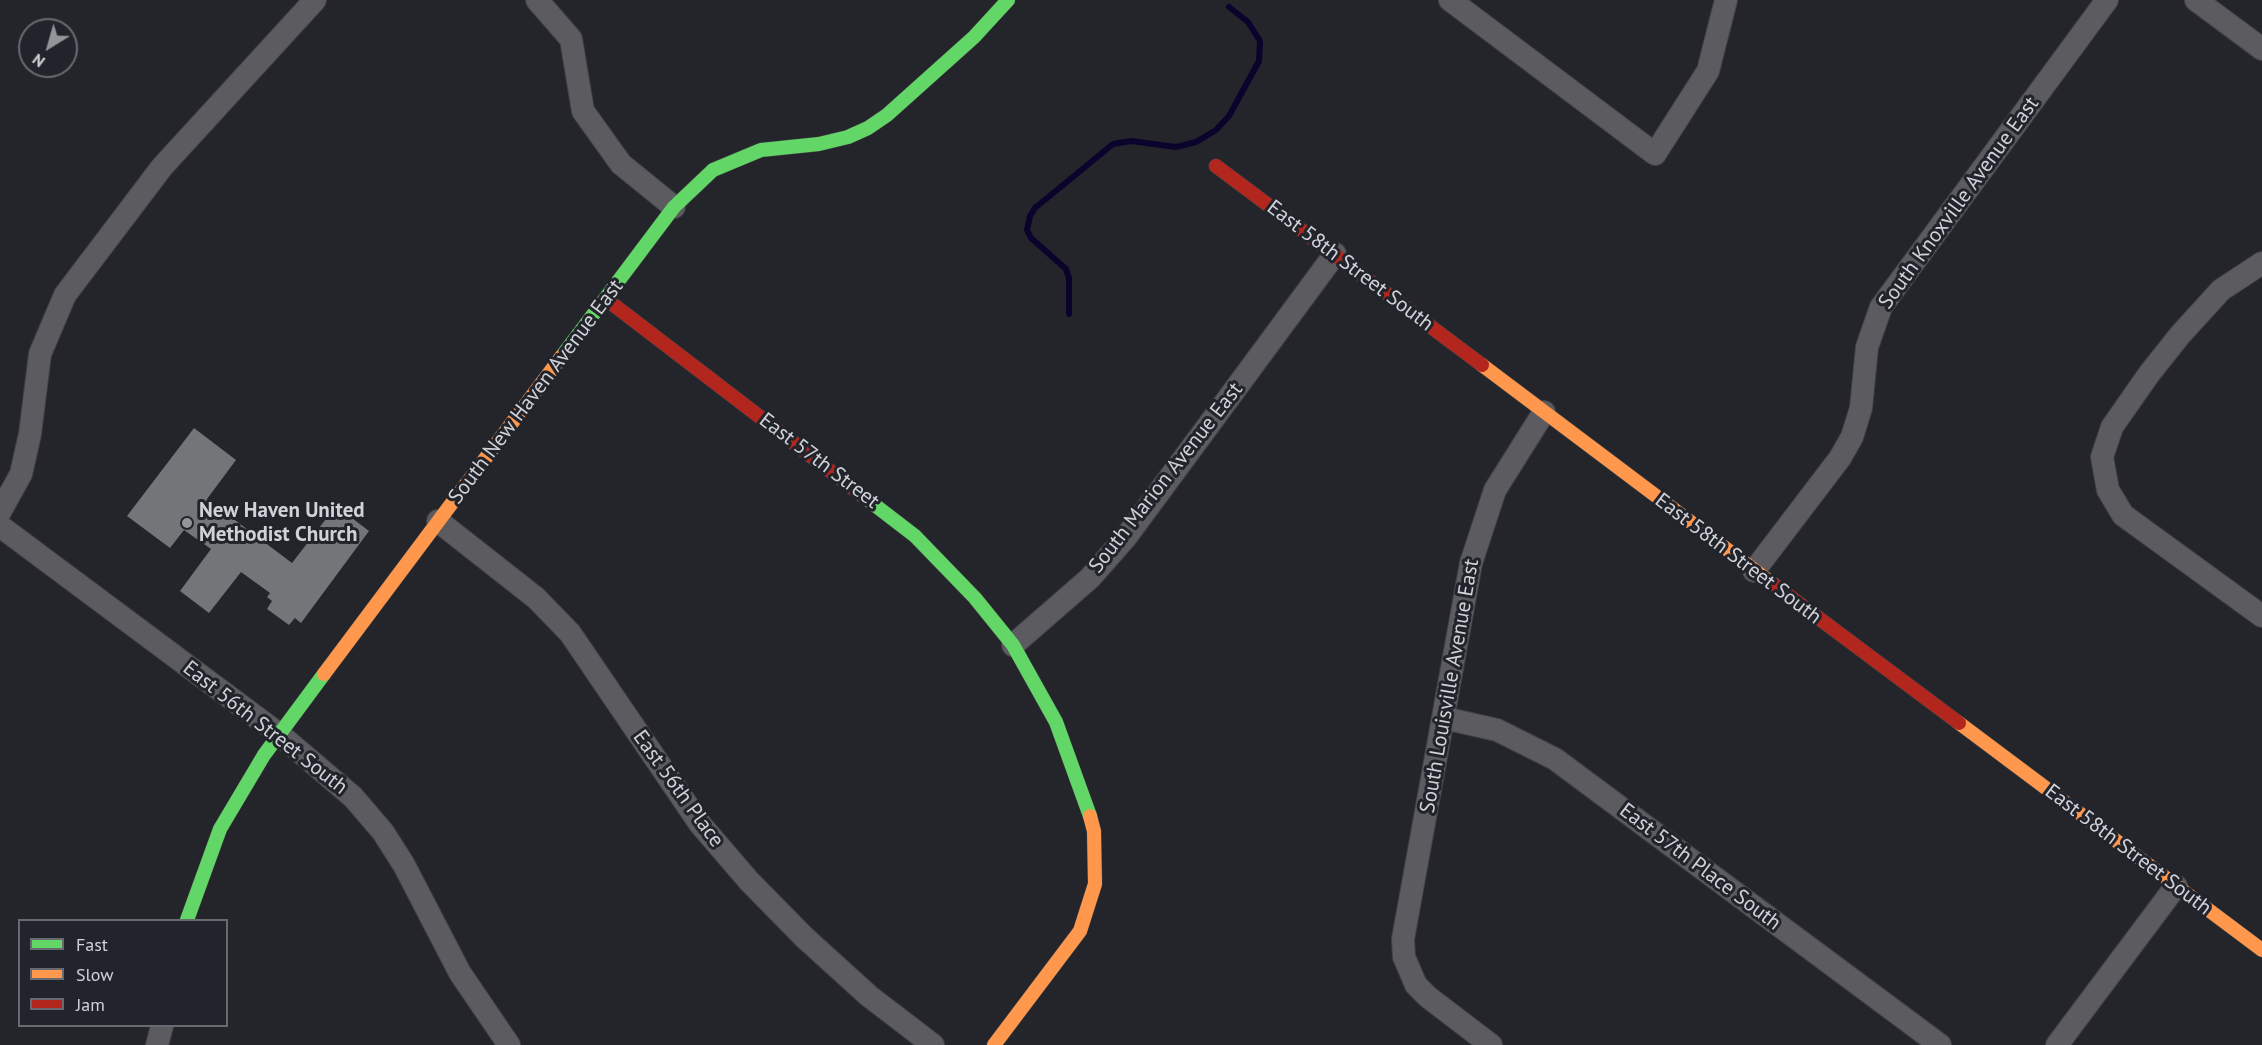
<!DOCTYPE html>
<html>
<head>
<meta charset="utf-8">
<style>
	body { margin:0 }
	#map { position:relative; width:2262px; height:1045px; overflow:hidden; background:#24252a; font-family:"PT Sans",sans-serif }
	canvas { display:block }
	.legend { position:absolute; left:18px; top:919px; width:210px; height:108px; box-sizing:border-box; background:#22242c; border:2px solid #686a71; margin:0; padding:8px 10px; list-style:none; font-size:18px; color:#d1d2d8 }
	.legend li { display:flex; align-items:center; gap:12px; height:30px }
	.legend b { width:30px; border:2px solid #686a71 }
	.north { position:absolute; left:18px; top:18px; width:60px; height:60px; box-sizing:border-box; background:#22242c; border:2px solid #686a71; border-radius:50%; rotate:217deg; font-size:16px; font-weight:700; line-height:24px; text-align:center; color:#d1d2d8 }
	.north::after { content:''; display:block; margin:auto; width:21px; height:27px; background:#94959b; clip-path:polygon(50% 0,100% 100%,50% 72%,0 100%) }
</style>
</head>
<body>
<div id="map">
<canvas width="2262" height="1045"></canvas>
<ul class="legend">
<li><b style="height:8px;background:#63d668"></b>Fast</li>
<li><b style="height:8px;background:#ff974d"></b>Slow</li>
<li><b style="height:8px;background:#b3261e"></b>Jam</li>
</ul>
<div class="north">N</div>
</div>
<script>
const ctx = document.querySelector('canvas').getContext('2d');
ctx.lineJoin = 'round';
const shape = rows => new Path2D(rows.map(r => 'M' + r).join(''));
function trace(path, color, width, dash) { ctx.strokeStyle = color; ctx.lineWidth = width; ctx.lineCap = dash ? 'butt' : 'round'; ctx.setLineDash(dash || []); ctx.stroke(path); }
function fillPath(path, color) { ctx.fillStyle = color; ctx.fill(path, 'evenodd'); }
function label(font, color, halo, rows, align = 'center') {
  ctx.font = font + ' "PT Sans",sans-serif'; ctx.lineWidth = 6; ctx.setLineDash([]); ctx.textBaseline = 'middle'; ctx.strokeStyle = halo; ctx.fillStyle = color; for (const [text, x, y, turn = 0] of rows) {
    ctx.save(); ctx.translate(x, y); ctx.rotate((+turn || 0) * Math.PI / 180); ctx.textAlign = isNaN(turn) ? turn : align; if (halo) ctx.strokeText(text, 0, 0); ctx.fillText(text, 0, 0); ctx.restore();
  }
}
const stream = shape([
	[1069,314,1069,278,1066,269,1031,238,1027,230,1030,216,1035,208,1113,144,1131,141,1176,147,1196,142,1216,130,1229,116,1259,61,1260,41,1248,22,1229,7]
]);
const building = shape([
	[194,428,236,460,207,499,292,563,336,506,369,531,301,623,295,618,289,625,267,609,272,601,267,597,270,593,241,572,209,613,180,591,211,549,184,530,170,548,127,516]
]);
const street = shape([
	[537,0,571,39,583,111,621,164,674,207],
	[1450,0,1655,154,1708,71,1726,0],
	[2196,0,2262,49],
	[2262,263,2221,290,2180,335,2149,374,2112,427,2102,457,2108,490,2123,515,2262,616],
	[0,512,21,474,30,434,40,354,65,295,162,167,315,0],
	[438,521,536,598,570,633,700,824,749,881,804,937,869,996,933,1045],
	[0,526,279,734,353,797,383,832,404,865,460,973,509,1045],
	[1754,571,1840,458,1852,437,1861,408,1867,347,1881,307,2107,0],
	[1013,645,1090,578,1126,537,1335,254],
	[1444,718,1497,730,1555,759,1940,1045],
	[157,1045,162,1026],
	[1491,1045,1428,997,1416,985,1404,957,1403,939,1471,563,1495,490,1544,412],
	[2057,1045,2176,886]
]);
const fast = shape([
	[562,356,674,207,713,170,761,150,819,144,848,137,868,128,887,115,974,37,1008,0],
	[863,496,915,536,975,598,1013,645,1056,722,1090,816],
	[187,920,220,829,264,755,324,674]
]);
const slow = shape([
	[1482,365,1773,584],
	[324,674,562,356],
	[1959,723,2262,950],
	[994,1045,1080,931,1095,884,1094,831,1090,816]
]);
const jam = shape([
	[1216,166,1482,365],
	[606,299,863,496],
	[1773,584,1959,723]
]);
const markers = [
	[187,523,6,"#94959b"]
];
const streetNames = [
	["South Knoxville Avenue East",1959,203,-54],
	["East 58th Street South",1350,266,37],
	["South New Haven Avenue East",536,392,-53],
	["East 57th Street",819,461,37],
	["South Marion Avenue East",1166,478,-52],
	["East 58th Street South",1738,559,37],
	["South Louisville Avenue East",1450,686,-80],
	["East 56th Street South",265,728,38],
	["East 56th Place",678,789,54],
	["East 58th Street South",2128,850,37],
	["East 57th Place South",1700,867,37]
];
const poiNames = [
	["New Haven United",199,511],
	["Methodist Church",199,535]
];
trace(stream, '#0a042d', 6);
fillPath(building, '#747579');
trace(street, '#414245', 24);
trace(fast, '#414245', 15);
trace(slow, '#414245', 15);
trace(jam, '#414245', 15);
trace(street, '#5b5b60', 22);
trace(fast, '#63d668', 14);
trace(slow, '#ff974d', 14);
trace(jam, '#b3261e', 14);
for (const [x, y, r, color] of markers) { const dot = new Path2D(); dot.arc(x, y, r, 0, 2 * Math.PI); ctx.fillStyle = color; ctx.fill(dot); trace(dot, '#22242c', 2); }
label('21px', '#d1d2d8', '#22242c', streetNames);
label('bold 21px', '#d1d2d8', '#22242c', poiNames, 'left');
</script>
</body>
</html>
